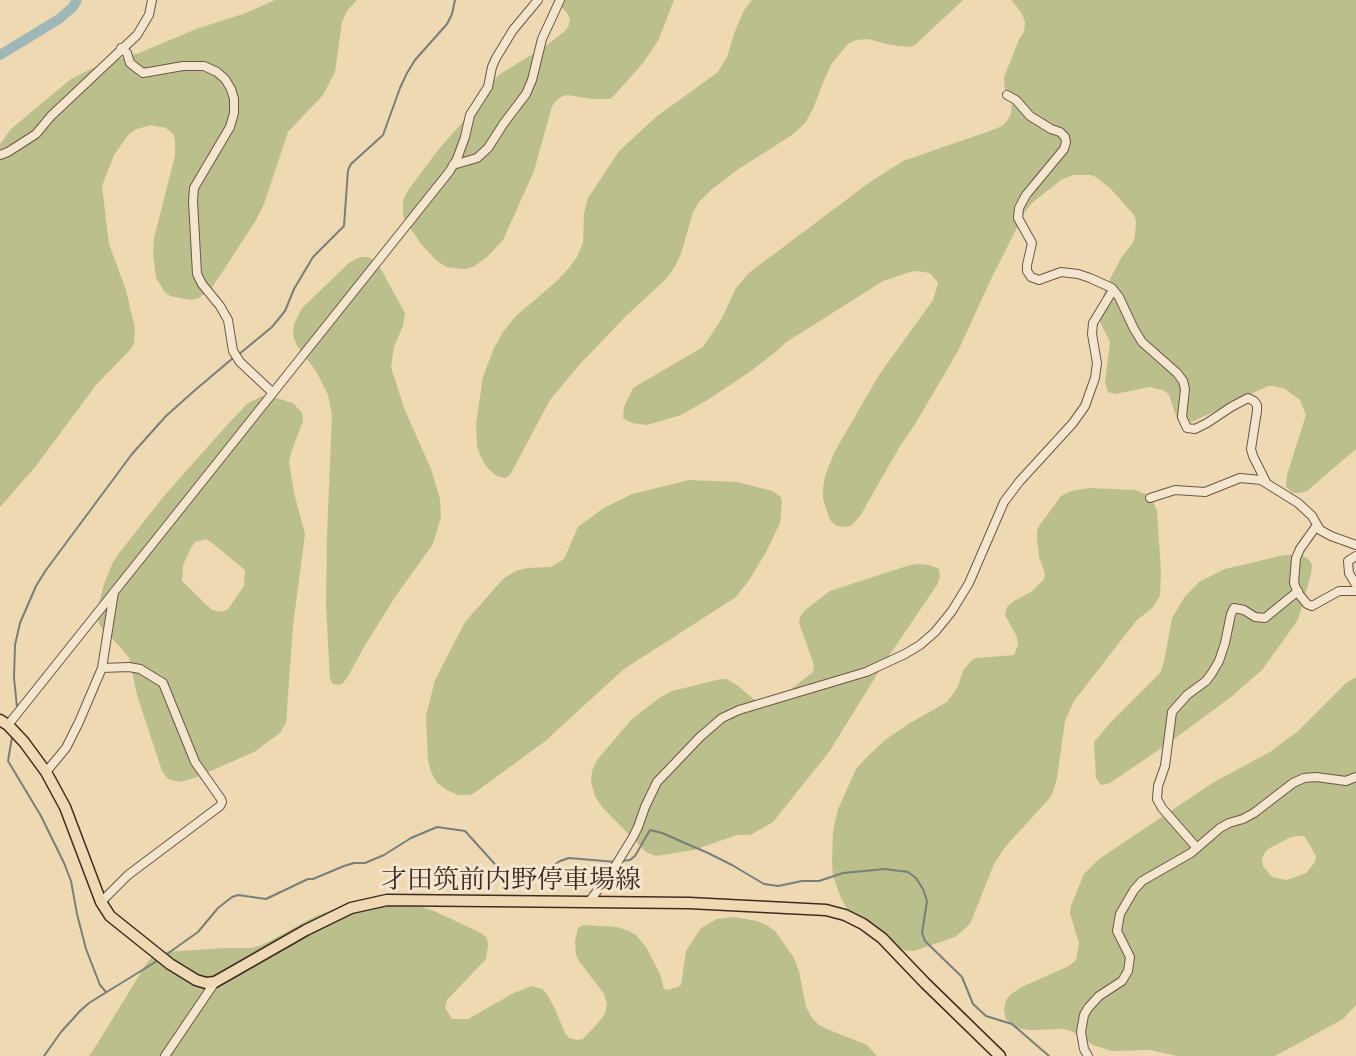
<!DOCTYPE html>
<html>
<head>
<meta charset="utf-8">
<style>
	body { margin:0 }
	canvas { display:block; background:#eed9b3 }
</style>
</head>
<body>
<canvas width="1356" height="1056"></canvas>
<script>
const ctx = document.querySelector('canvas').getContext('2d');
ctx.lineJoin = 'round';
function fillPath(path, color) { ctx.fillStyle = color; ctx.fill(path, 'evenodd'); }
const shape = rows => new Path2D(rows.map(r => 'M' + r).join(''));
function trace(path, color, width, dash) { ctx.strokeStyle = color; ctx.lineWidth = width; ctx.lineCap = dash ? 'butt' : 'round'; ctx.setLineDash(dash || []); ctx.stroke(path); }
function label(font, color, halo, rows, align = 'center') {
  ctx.font = font + ' "Old Standard TT","Noto Serif JP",serif'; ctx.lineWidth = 6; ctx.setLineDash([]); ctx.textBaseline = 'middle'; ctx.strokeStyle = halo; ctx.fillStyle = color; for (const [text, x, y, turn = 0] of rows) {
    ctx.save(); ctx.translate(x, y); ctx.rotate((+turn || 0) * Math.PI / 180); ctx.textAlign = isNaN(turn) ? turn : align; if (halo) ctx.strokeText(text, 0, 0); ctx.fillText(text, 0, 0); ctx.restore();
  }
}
const green = shape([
	[275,0,357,0,347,11,342,22,335,72,323,95,288,132,264,204,255,222,211,289,199,298,190,300,170,296,165,292,156,278,153,252,154,238,175,156,175,141,173,134,166,128,151,125,137,129,129,134,114,155,102,186,109,244,126,290,135,329,134,343,131,349,96,385,36,466,0,507,0,144,11,129,71,79,99,65,139,53,196,29,246,13],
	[555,0,674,0,658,41,643,63,611,99,592,99,567,95,561,97,556,101,552,106,534,171,503,240,487,257,473,267,465,269,446,267,436,260,421,244,409,226,403,216,403,200,409,189,438,150,475,108,490,84,500,74,546,46,566,30,569,25,570,19,567,13],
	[752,0,963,0,915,45,911,47,891,45,868,39,856,40,848,44,832,63,824,80,813,109,805,123,792,135,737,170,711,190,699,202,693,212,681,254,674,268,666,279,626,316,580,364,550,400,510,475,505,478,496,476,486,466,480,455,477,446,476,424,483,377,494,348,503,332,517,315,557,281,569,268,577,257,583,243,584,213,588,198,619,151,656,117,718,72,727,57,735,31,744,10],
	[1011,0,1356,0,1356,449,1307,491,1300,493,1293,493,1286,487,1287,475,1306,415,1300,400,1285,389,1274,386,1268,386,1194,421,1184,423,1178,421,1169,395,1165,391,1150,387,1115,394,1108,392,1105,382,1110,342,1097,316,1106,287,1121,258,1132,244,1135,236,1136,221,1134,215,1110,188,1096,177,1090,175,1073,175,1061,180,1032,203,1025,212,992,277,958,351,914,426,900,446,860,516,851,526,846,527,837,526,830,520,823,499,823,489,825,476,835,451,879,375,933,300,938,283,931,274,925,272,913,271,883,281,785,343,779,349,751,371,709,399,681,415,647,425,632,423,623,418,624,407,633,388,703,347,722,318,736,288,750,272,870,182,903,161,987,132,1002,126,1007,121,1011,114,1012,101,1005,92,1004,77,1019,40,1024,32,1025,22,1021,12],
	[360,257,368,257,377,262,405,313,403,326,394,347,391,367,404,408,431,469,440,499,441,517,433,544,395,597,364,647,347,678,342,684,338,685,333,684,330,679,326,605,327,535,332,415,328,395,316,371,297,346,293,335,294,324,302,308,349,263],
	[262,396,270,396,293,403,302,413,303,421,292,450,289,461,294,493,305,534,293,626,286,723,280,733,254,752,195,778,179,782,168,779,162,771,137,695,129,658,123,650,100,626,97,617,98,608,104,584,113,562,119,553,164,496,227,425,247,404],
	[206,539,211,542,245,570,244,586,228,609,222,612,212,610,182,581,183,565,191,548,195,542],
	[689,480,737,482,772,491,780,496,782,501,780,523,766,552,750,579,736,597,624,669,544,742,477,791,470,795,458,795,447,790,437,783,431,772,428,760,426,716,435,680,465,622,504,578,516,571,527,568,551,567,564,559,578,527,602,509,632,494],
	[1090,488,1135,490,1148,495,1153,502,1157,511,1161,571,1160,596,1153,607,1136,621,1074,701,1065,721,1057,778,1053,792,1049,799,1005,847,994,864,970,924,955,937,914,951,901,950,856,917,848,910,841,898,833,876,832,863,833,831,838,809,856,769,865,759,885,740,910,723,947,702,957,688,964,669,972,660,977,658,1014,655,1018,645,1017,637,1005,615,1007,607,1014,601,1031,592,1044,579,1045,573,1039,557,1037,540,1037,531,1039,526,1061,496,1071,491],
	[1284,555,1302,555,1309,560,1312,565,1311,574,1298,620,1262,670,1231,697,1166,745,1110,783,1103,785,1100,784,1096,778,1094,742,1110,723,1160,673,1164,662,1172,618,1184,598,1199,582,1225,569],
	[919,564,929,565,939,569,940,577,937,585,886,660,829,752,773,822,750,835,737,835,694,850,656,856,646,852,602,807,595,796,591,781,592,771,597,760,631,720,659,698,672,691,721,679,726,679,737,685,756,701,781,697,813,672,814,665,799,623,800,617,804,611,830,591,910,565],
	[1354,678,1356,678,1356,1005,1343,1019,1275,1056,1177,1056,1150,1050,1112,1051,1093,1045,1073,1032,1064,1029,1030,1030,1016,1028,1006,1019,1004,1010,1006,1000,1011,994,1024,986,1069,966,1076,960,1079,944,1070,913,1071,906,1084,874,1099,859,1214,782,1270,752,1298,731,1345,684],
	[1300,836,1304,836,1306,839,1316,856,1315,862,1306,873,1287,880,1272,877,1263,866,1262,859,1264,854,1268,849,1291,837],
	[394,903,419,906,434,911,481,933,487,938,488,946,486,959,447,1000,445,1008,452,1019,468,1019,514,993,532,986,542,989,547,994,555,1009,565,1033,569,1038,577,1040,583,1039,598,1023,605,1014,607,1004,604,994,579,961,576,955,575,941,578,928,583,925,617,927,629,931,636,935,646,947,660,974,664,989,667,990,678,987,681,985,686,951,701,928,717,919,734,917,757,921,768,926,775,931,794,958,799,971,806,1007,812,1018,819,1025,827,1029,867,1045,877,1056,89,1056,99,1041,146,964,153,956,165,952,225,948,252,948,262,945,316,916,337,908,356,904]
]);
const stream = shape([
	[238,355,272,327,285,311,294,289,313,257,344,226,348,170,351,164,383,135,400,88,407,73,415,60,447,24,452,14,455,0],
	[17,707,14,678,15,645,20,623,36,586,46,570,132,454,166,416,194,391,233,358],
	[12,737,8,761,41,816,64,863,71,881,77,914,86,949,100,985,106,992],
	[621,861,630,860,635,856,650,830,662,833,708,853,732,865,764,884,778,886,802,881,819,881,843,873,885,869,908,872,916,878,923,889,927,901,922,933,925,941,962,977,973,1004,986,1016,1012,1024,1049,1056],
	[167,954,198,932,218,908,232,897,238,895,266,899,308,879,313,879,344,866,354,863,365,863,384,855,411,838,437,827,465,831,502,872,512,877,528,879,536,876,560,861,569,858,616,862],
	[44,1056,61,1032,80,1011,89,1003,157,961]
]);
const river = shape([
	[0,55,59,19,73,7,77,0]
]);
const minor = shape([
	[121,48,127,53,130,63,143,73,183,66,204,66,217,72,225,79,231,89,234,99,234,113,230,127,194,188,193,201,197,274,202,284,220,306,228,320,233,351,240,362,273,393],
	[1007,95,1016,100,1030,116,1051,129,1060,132,1065,137,1066,142,1064,149,1026,195,1019,208,1018,218,1032,243,1027,265,1027,271,1031,277,1039,280,1061,272,1078,274,1090,278,1112,288,1119,297,1134,329,1142,342,1177,373,1183,381,1185,389,1182,417,1187,428,1195,429,1207,423,1231,407,1248,398,1254,401,1257,405,1257,411,1251,449,1253,456,1266,482],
	[0,155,8,152,36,134,51,116,137,35,149,15,152,0],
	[453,165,477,158,488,148,504,123,526,94,532,80,542,39,560,0],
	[1150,498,1175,490,1205,492,1240,478,1261,480,1298,503,1312,516,1320,530,1331,536,1356,545],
	[1317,525,1300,549,1296,558,1294,583,1298,593,1307,604,1312,606,1339,591,1356,591],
	[1356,556,1348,561,1349,573,1356,585],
	[8,725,449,172,457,159,465,137,470,115,488,87,492,67,496,58,513,30,538,0],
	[46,772,66,748,79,722,102,668,114,592],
	[1197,848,1162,808,1157,799,1158,786,1165,766,1172,712,1187,695,1206,681,1212,673,1219,661,1225,643,1231,614,1234,608,1244,610,1255,617,1265,618,1298,591],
	[101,902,128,875,220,806,222,802,221,799,195,762,163,683,140,669,129,667,102,668],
	[589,902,614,868,633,837,638,827,645,807,657,782,700,737,722,718,739,710,866,672,905,654,920,645,935,632,952,611,969,583,1004,502,1019,482,1073,423,1085,406,1095,378,1097,363,1092,334,1093,323,1113,290],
	[165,1056,215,982],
	[1088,1056,1084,1049,1081,1032,1084,1015,1088,1008,1099,996,1122,981,1128,971,1130,957,1117,931,1120,914,1134,890,1142,881,1191,853,1220,828,1229,823,1243,819,1254,813,1293,783,1304,778,1316,777,1346,781,1356,777]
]);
const major = shape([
	[0,720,8,725,24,742,46,772,65,807,101,902,110,916,170,964,196,980,206,983,215,982,306,930,351,908,387,900,689,903,826,910,845,915,863,924,882,938,925,983,1000,1056]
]);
const streetNames = [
	["才田筑前内野停車場線",511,881]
];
fillPath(green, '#babf8c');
trace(stream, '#787f7b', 2);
trace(river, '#9eb7b8', 10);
trace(minor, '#6c5645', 10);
trace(major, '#402a20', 13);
trace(minor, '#f4e6ce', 8);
trace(major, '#eed9b3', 10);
label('26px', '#402a20', '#f4e6ce', streetNames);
</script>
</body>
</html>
